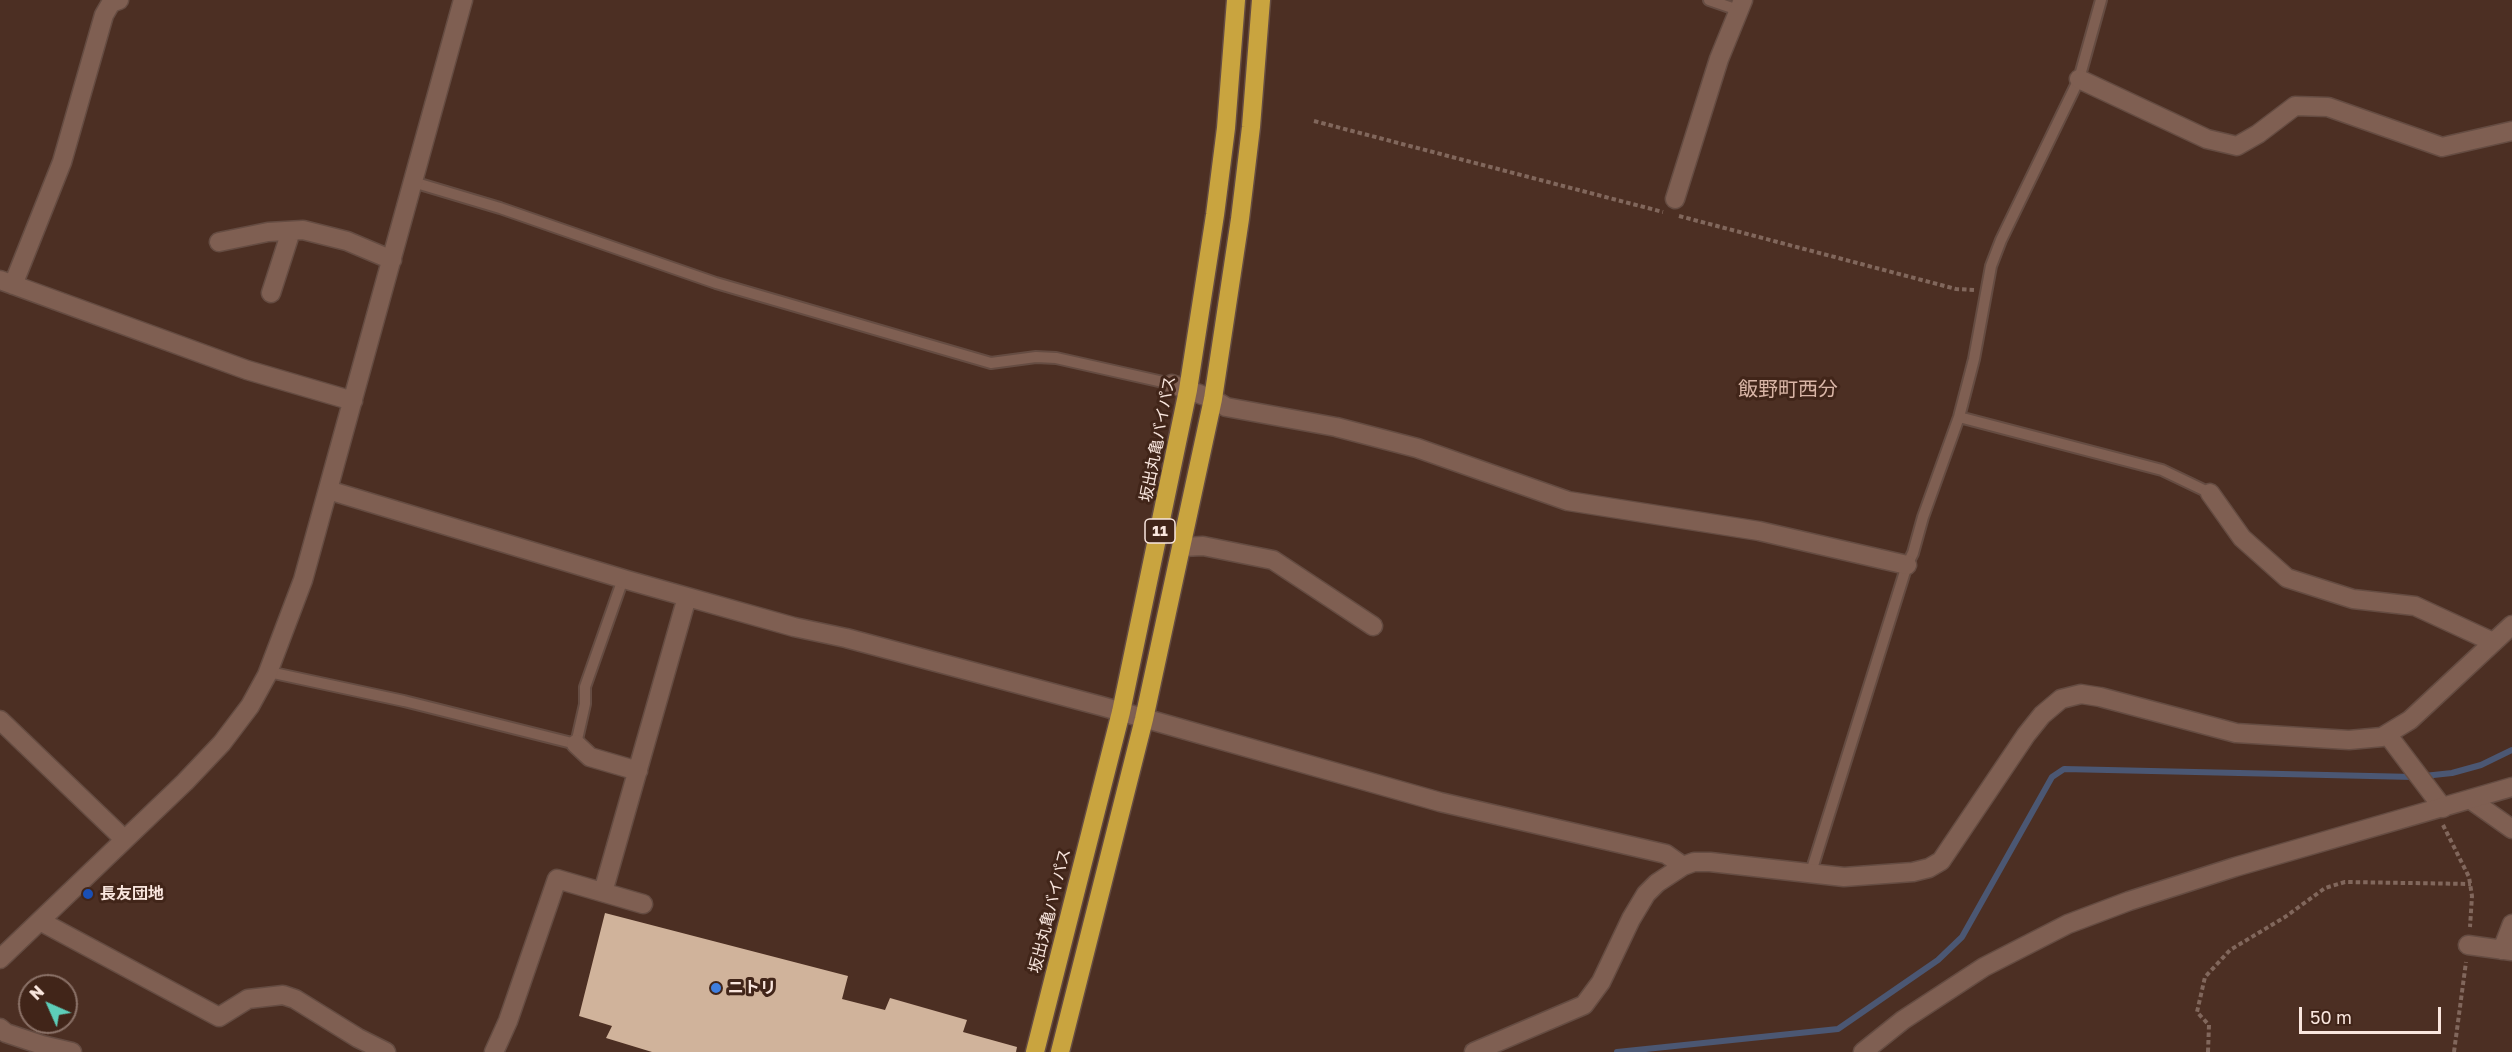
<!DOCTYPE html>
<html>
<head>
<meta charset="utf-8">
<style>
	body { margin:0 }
	#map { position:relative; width:2512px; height:1052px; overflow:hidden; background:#4c2f23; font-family:"Golos Text",sans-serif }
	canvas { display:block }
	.north { position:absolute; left:18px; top:974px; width:60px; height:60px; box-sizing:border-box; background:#412519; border:2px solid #8b7268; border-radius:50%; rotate:315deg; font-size:16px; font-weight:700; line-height:24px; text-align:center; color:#f9e6de }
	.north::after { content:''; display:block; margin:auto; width:21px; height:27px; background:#5dceb9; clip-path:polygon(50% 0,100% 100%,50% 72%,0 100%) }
	.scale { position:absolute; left:2299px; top:1007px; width:142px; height:27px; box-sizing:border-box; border:3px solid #f9e6de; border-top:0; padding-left:8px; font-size:18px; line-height:21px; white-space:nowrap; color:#f9e6de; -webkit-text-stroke:4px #412519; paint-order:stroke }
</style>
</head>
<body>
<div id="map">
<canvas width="2512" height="1052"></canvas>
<div class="north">N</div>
<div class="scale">50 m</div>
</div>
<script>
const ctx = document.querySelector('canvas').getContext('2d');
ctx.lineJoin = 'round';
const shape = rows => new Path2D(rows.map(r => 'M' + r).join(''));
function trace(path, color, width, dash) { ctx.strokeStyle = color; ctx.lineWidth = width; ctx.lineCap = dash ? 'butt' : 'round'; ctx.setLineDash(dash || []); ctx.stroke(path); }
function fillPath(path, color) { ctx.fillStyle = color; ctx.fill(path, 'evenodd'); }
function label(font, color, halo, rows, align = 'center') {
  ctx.font = font + ' "Golos Text","Noto Sans JP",sans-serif'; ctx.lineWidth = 6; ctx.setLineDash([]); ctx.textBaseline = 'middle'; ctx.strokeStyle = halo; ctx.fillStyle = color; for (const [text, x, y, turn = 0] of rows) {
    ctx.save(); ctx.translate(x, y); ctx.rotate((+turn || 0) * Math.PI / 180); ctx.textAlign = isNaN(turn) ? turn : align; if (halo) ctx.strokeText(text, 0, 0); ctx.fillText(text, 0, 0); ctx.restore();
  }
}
const stream = shape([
	[2424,776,2452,773,2481,765,2512,750],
	[1617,1052,1838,1029,1938,960,1962,937,2052,777,2064,769,2414,777]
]);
const building = shape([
	[605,913,848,976,842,999,885,1010,890,998,967,1020,963,1032,1017,1047,1016,1052,652,1052,606,1038,612,1026,579,1016]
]);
const path = shape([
	[1314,121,1663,212],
	[1679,216,1956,289,1974,290],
	[2443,825,2469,877,2472,896,2470,927],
	[2208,1052,2209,1025,2197,1012,2205,977,2230,950,2285,917,2325,888,2345,882,2471,884],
	[2454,1052,2466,962]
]);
const lane = shape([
	[1709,0,1738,10],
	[413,182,500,208,716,283,991,363,1036,357,1056,358,1172,384],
	[1959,417,2162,470,2210,493],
	[269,672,404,701,576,744,585,704,585,687,623,579],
	[1811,872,1907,565,1913,553,1923,517,1959,417,1974,359,1991,266,2001,240,2079,79,2101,0]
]);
const street = shape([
	[2079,79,2207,139,2237,146,2258,134,2295,106,2328,107,2442,147,2512,131],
	[1675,199,1719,59,1743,0],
	[219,242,268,232,303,230,347,241,392,260],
	[0,280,247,370,353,401],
	[13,285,62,162,104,15,111,3,119,0],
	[271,293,291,231],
	[1172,384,1213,399,1226,407,1336,427,1417,448,1568,501,1759,531,1907,565],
	[328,490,627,580,794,627,846,638,1101,706,1440,802,1666,854,1683,866],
	[2210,493,2242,538,2287,578,2353,599,2415,606,2493,642],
	[1182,547,1203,546,1273,560,1373,626],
	[0,720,124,839],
	[2387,734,2443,808],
	[576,744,590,757,638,771],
	[2471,800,2512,829],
	[603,892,687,597],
	[40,921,219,1017,248,999,283,995,295,999,358,1038,386,1052],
	[2468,945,2512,951],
	[2502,950,2512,924],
	[0,959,185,782,222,743,250,706,267,675,303,580,463,0],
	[0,1028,6,1033,42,1045,72,1052],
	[494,1052,508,1021,557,879,643,904],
	[1474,1052,1584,1005,1601,982,1631,919,1646,894,1657,883,1683,866,1694,862,1710,862,1844,877,1913,872,1929,868,1941,861,2026,735,2042,715,2061,699,2081,694,2100,697,2236,733,2349,740,2382,737,2410,720,2512,625]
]);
const secondary = shape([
	[1863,1052,1903,1020,1984,967,2068,924,2129,901,2235,867,2512,787]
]);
const highway = shape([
	[1035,1052,1121,712,1188,390,1215,215,1226,128,1236,0],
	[1060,1052,1144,719,1213,399,1240,219,1251,127,1261,0]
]);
const markers = [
	[88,894,6,"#1a4fb4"],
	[716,988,6,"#3f7fe0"]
];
const shields = [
	[1160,531,30]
];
const shieldNames = [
	["11",1160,531]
];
const streetNames = [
	["坂出丸亀バイパス",1158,439,-79],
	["坂出丸亀バイパス",1050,911,-76]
];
const poiNames = [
	["長友団地",100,894],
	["ニトリ",728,988]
];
const quarterNames = [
	["飯野町西分",1788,390]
];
trace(stream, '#4b5773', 6);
fillPath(building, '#d0b39b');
trace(lane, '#654c42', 14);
trace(street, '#654c42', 21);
trace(secondary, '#654c42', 21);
trace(highway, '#654c42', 21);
trace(path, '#81675c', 4, [4.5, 3]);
trace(lane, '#7f5f52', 10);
trace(street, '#7f5f52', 18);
trace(secondary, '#7f5f52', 18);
trace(highway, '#c9a43f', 18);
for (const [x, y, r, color] of markers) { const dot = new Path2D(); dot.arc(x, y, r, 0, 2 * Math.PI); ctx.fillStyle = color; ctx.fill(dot); trace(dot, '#412519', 2); }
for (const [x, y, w] of shields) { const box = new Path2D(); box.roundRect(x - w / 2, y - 12, w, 24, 4.5); ctx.fillStyle = '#412519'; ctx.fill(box); trace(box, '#f9e6de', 1.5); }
label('bold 15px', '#f9e6de', null, shieldNames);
label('16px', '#f9e6de', '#412519', streetNames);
label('bold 16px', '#f9e6de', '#412519', poiNames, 'left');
label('20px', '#d9b5a6', '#412519', quarterNames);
</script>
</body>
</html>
